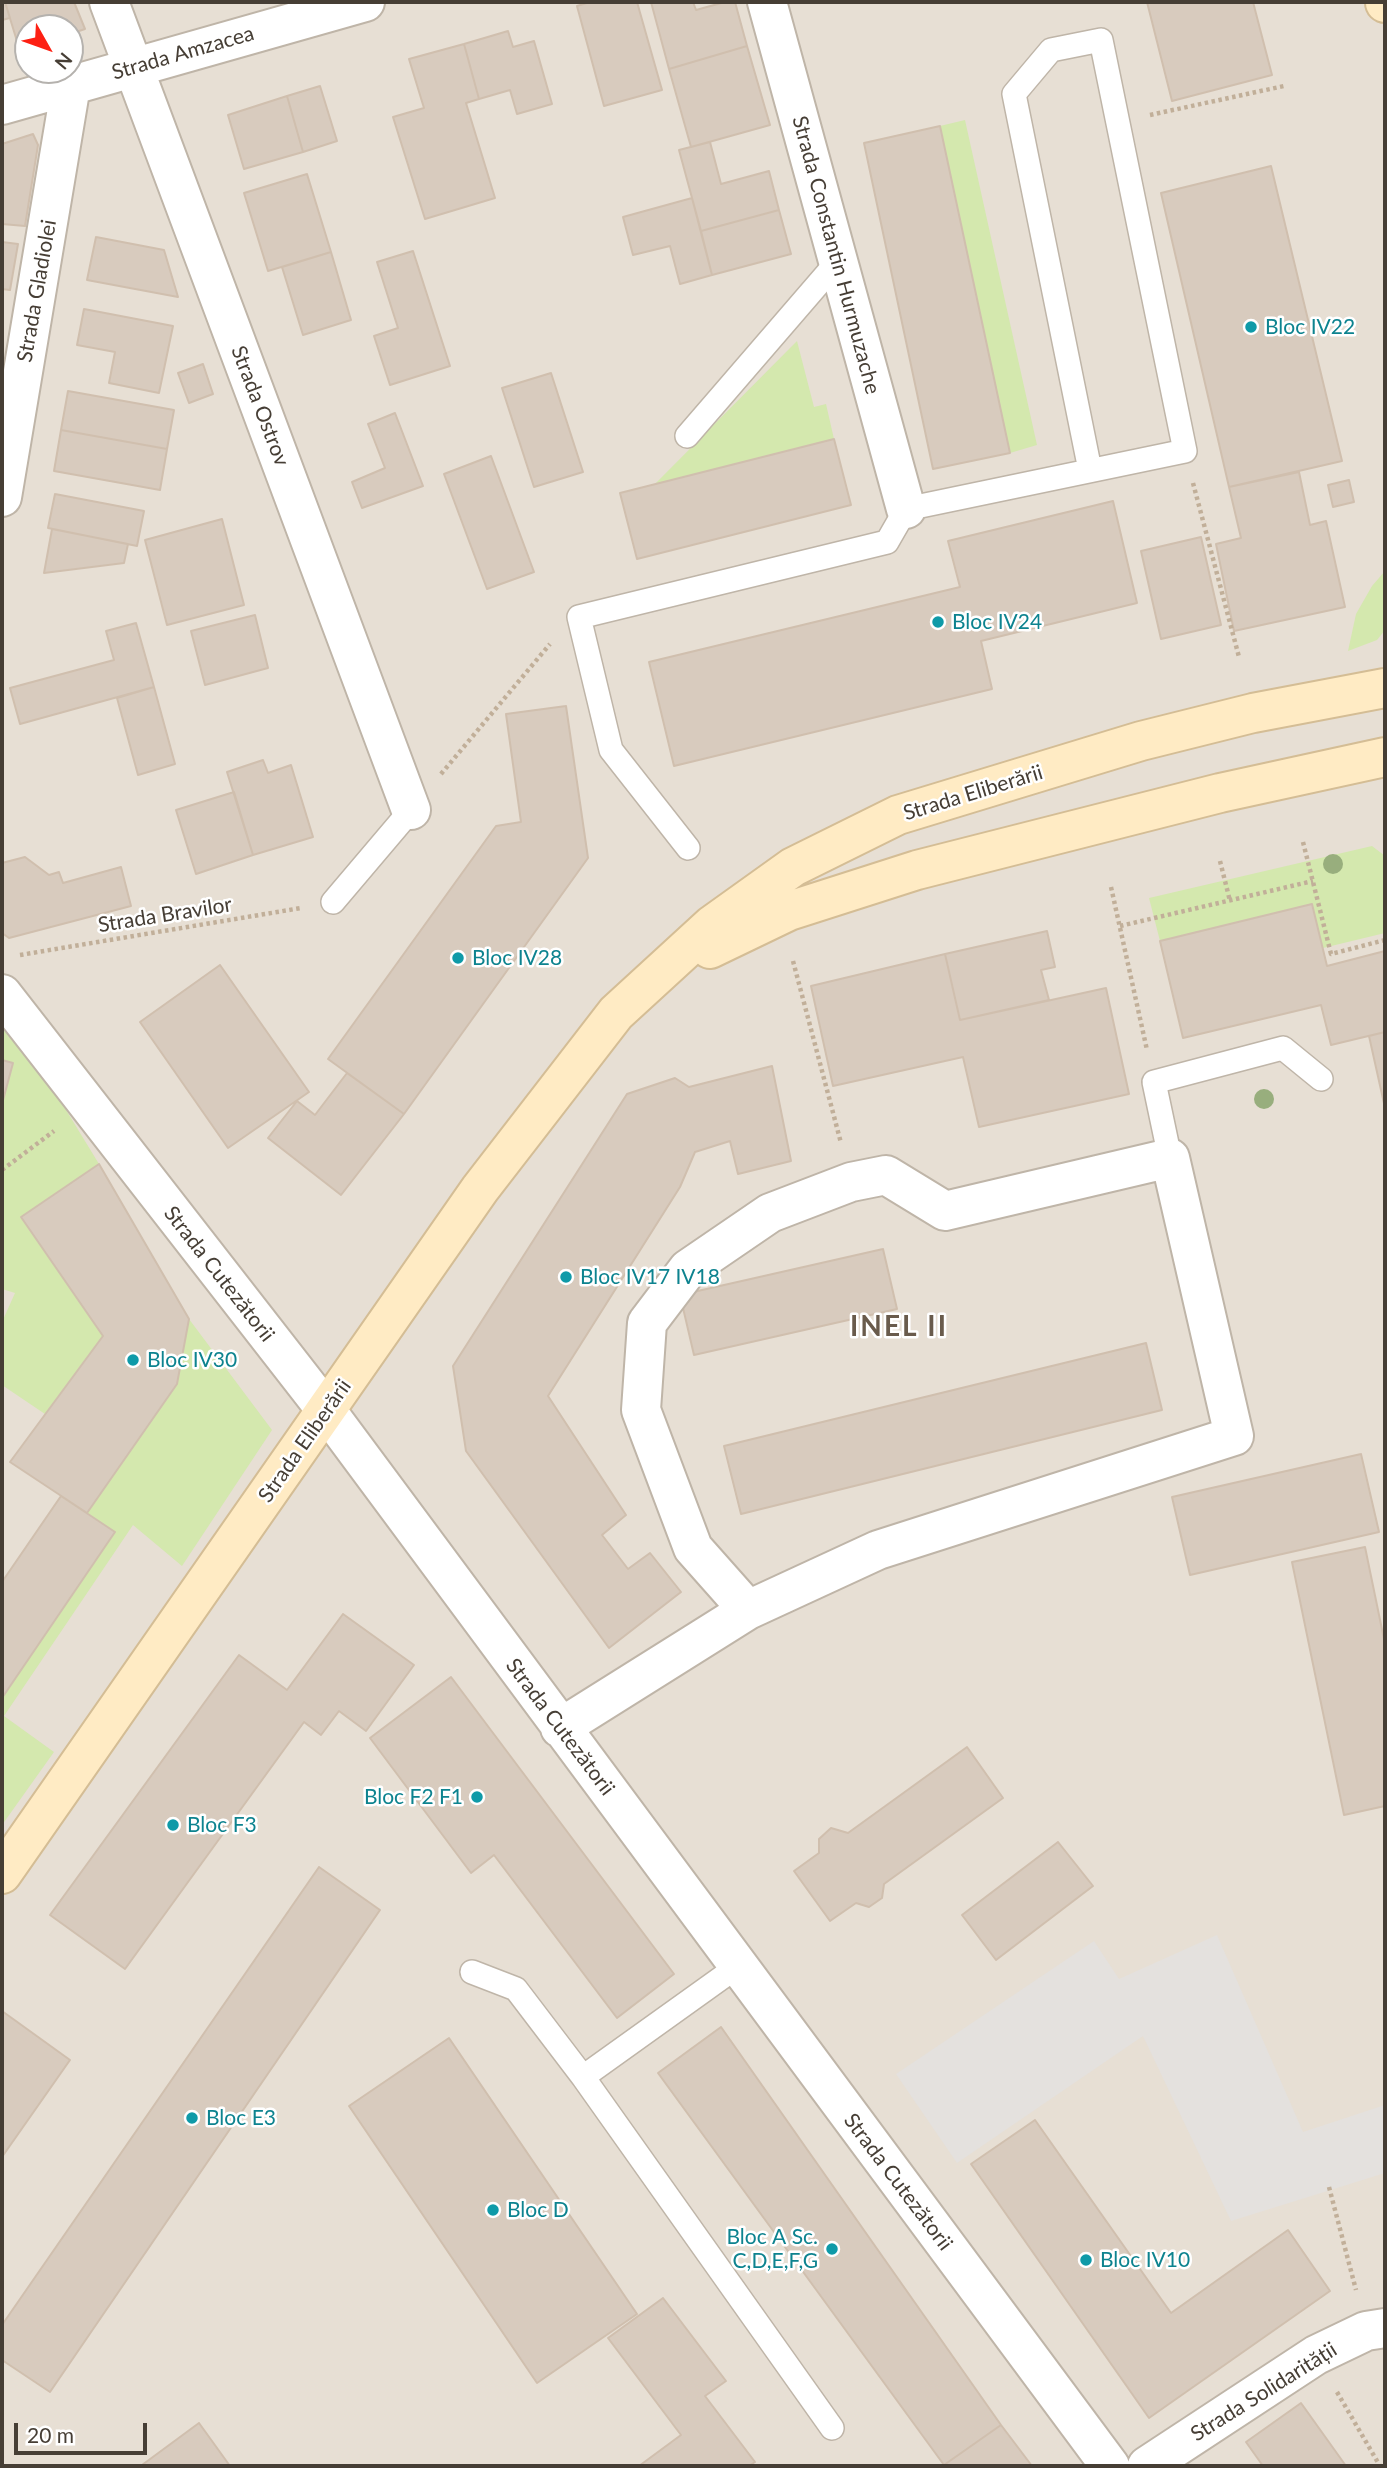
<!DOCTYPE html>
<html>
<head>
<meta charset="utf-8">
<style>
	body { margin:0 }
	#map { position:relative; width:1387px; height:2468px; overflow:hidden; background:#f3eee6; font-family:Lato,sans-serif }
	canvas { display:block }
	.frame { position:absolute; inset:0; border:4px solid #463e35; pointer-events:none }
	.north { position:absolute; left:14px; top:14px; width:70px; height:70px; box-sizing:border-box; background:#fff; border:2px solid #b5b2ae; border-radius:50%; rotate:130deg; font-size:19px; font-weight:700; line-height:28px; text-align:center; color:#463e35 }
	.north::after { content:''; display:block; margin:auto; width:24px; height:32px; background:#fd2013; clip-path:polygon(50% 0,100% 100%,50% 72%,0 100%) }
	.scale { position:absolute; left:14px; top:2423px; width:133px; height:32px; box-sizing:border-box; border:4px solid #463e35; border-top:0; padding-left:9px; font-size:21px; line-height:24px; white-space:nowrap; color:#463e35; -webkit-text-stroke:5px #fff; paint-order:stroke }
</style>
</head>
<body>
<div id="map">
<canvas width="1387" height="2468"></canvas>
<div class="frame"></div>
<div class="north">N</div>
<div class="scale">20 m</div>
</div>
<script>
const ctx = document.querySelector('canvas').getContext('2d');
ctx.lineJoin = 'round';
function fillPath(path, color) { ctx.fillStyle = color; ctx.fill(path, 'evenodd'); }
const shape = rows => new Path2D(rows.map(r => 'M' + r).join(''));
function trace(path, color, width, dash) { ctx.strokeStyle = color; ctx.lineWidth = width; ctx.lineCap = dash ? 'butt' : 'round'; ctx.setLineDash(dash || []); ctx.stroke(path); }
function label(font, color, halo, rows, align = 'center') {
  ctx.font = font + ' Lato,sans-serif'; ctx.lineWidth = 5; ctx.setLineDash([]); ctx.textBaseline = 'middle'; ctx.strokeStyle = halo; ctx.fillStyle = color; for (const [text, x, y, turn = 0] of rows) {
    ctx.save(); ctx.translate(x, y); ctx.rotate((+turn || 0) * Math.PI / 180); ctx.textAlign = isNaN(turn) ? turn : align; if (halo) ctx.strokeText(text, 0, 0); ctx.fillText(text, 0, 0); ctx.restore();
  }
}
const residential = shape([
	[2,2,1385,2,1385,2466,2,2466],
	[28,28,70,28,70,70,28,70]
]);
const green = shape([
	[965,120,1037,445,1010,453,940,126],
	[797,341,814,407,826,404,834,439,654,485],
	[1385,571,1385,630,1377,640,1348,651,1356,614,1372,586],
	[1372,846,1385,856,1385,933,1323,948,1312,904,1160,941,1149,898],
	[2,1005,99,1164,22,1217,103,1336,45,1414,2,1385,2,1322,15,1293,2,1289,2,1104,13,1063,2,1060],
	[189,1319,272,1430,182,1566,133,1525,4,1716,54,1752,2,1825,2,1698,115,1532,87,1513,177,1384]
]);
const parking = shape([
	[1217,1935,1303,2132,1385,2105,1385,2173,1231,2221,1143,2036,957,2163,896,2074,1094,1941,1119,1979]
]);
const building = shape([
	[2,2,5,2,10,18,2,20,2,2],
	[5,2,74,2,85,29,70,34,70,28,28,28,28,49,20,51,5,2],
	[590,2,637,2,662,90,604,106,577,6,590,2],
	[651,2,693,2,696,10,725,2,735,2,747,46,669,69,651,2],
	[1147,2,1253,2,1272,75,1172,101,1147,2],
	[508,31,513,47,534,41,552,104,517,114,510,90,479,99,464,44,508,31],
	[464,44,479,99,466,103,495,198,425,219,393,117,424,108,409,59,464,44],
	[747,46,770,125,691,147,669,69,747,46],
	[320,86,337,141,303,152,287,96,320,86],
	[287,96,303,152,244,169,228,115,287,96],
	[940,126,1010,453,933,469,864,143,940,126],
	[33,134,38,145,25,226,2,224,2,144,33,134],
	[710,142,721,184,769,171,779,210,701,231,679,150,710,142],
	[1271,166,1342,461,1229,487,1161,193,1271,166],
	[307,174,331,252,268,271,244,193,307,174],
	[692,198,712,275,680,284,670,246,633,255,623,217,692,198],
	[779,210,791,254,712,275,701,231,779,210],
	[96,237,164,250,178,297,87,280,96,237],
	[2,242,18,244,10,290,2,289,2,242],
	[413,251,450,366,390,385,374,336,398,328,377,262,413,251],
	[331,252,351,320,303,335,282,267,331,252],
	[84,309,173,326,159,393,109,383,115,352,77,345,84,309],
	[203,364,213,394,189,403,178,373,203,364],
	[551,373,583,472,534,487,502,388,551,373],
	[68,391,174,410,167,449,61,430,68,391],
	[395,413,423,486,362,508,352,482,385,468,368,424,395,413],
	[61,430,167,449,160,490,54,471,61,430],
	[834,439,851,505,637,559,620,493,834,439],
	[491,456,534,572,487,589,444,474,491,456],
	[1299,472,1310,525,1326,521,1345,607,1234,631,1216,544,1241,538,1229,487,1299,472],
	[1349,480,1354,502,1333,507,1328,485,1349,480],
	[55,494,144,511,137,546,48,528,55,494],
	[1113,501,1137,603,981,641,992,689,674,766,649,662,960,587,948,541,1113,501],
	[222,519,244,605,167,625,145,540,222,519],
	[52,529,128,544,124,563,44,573,52,529],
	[1201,537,1221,625,1161,639,1141,551,1201,537],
	[255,615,268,668,205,685,191,631,255,615],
	[136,623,154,687,20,724,10,688,114,660,106,631,136,623],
	[154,687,175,764,138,775,117,698,154,687],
	[566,706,588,858,404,1114,328,1059,496,826,521,822,506,714,566,706],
	[263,760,268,773,291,765,313,837,253,855,227,772,263,760],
	[234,792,253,855,196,874,176,810,234,792],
	[25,857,49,875,59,872,63,883,121,867,131,906,9,938,2,933,2,863,25,857],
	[1312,904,1327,966,1385,951,1385,1032,1331,1045,1321,1005,1183,1038,1160,941,1312,904],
	[1047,931,1055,967,1041,970,1049,1000,960,1020,945,954,1047,931],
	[945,954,960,1020,1106,988,1129,1094,979,1127,963,1057,833,1086,811,986,945,954],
	[220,965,309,1092,228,1148,140,1022,220,965],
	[1385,1032,1385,1108,1369,1036,1385,1032],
	[2,1060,13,1063,2,1104,2,1060],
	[772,1066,791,1161,738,1174,730,1141,695,1152,680,1187,548,1396,626,1515,602,1535,628,1569,650,1553,681,1592,609,1648,466,1451,453,1366,627,1094,675,1078,689,1087,772,1066],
	[347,1073,404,1114,341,1195,268,1138,297,1101,315,1115,347,1073],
	[99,1164,189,1319,177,1384,87,1513,10,1462,103,1336,21,1217,99,1164],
	[883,1249,897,1309,694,1355,680,1295,883,1249],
	[1146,1343,1162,1410,741,1514,724,1446,1146,1343],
	[1361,1454,1379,1532,1190,1575,1172,1497,1361,1454],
	[61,1496,115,1532,2,1698,2,1582,61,1496],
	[1365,1547,1385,1644,1385,1806,1344,1815,1292,1562,1365,1547],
	[343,1614,414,1665,366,1731,339,1711,321,1735,304,1722,125,1969,50,1915,239,1655,287,1690,343,1614],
	[451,1677,674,1974,617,2018,494,1855,471,1873,370,1738,451,1677],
	[967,1747,1003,1798,884,1884,882,1898,869,1907,856,1903,830,1921,794,1871,819,1853,819,1839,831,1828,848,1833,967,1747],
	[1058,1842,1093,1886,996,1960,962,1915,1058,1842],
	[319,1867,380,1910,50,2392,2,2360,2,2325,319,1867],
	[2,2011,70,2060,2,2157,2,2011],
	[721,2027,1001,2425,944,2465,658,2073,721,2027],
	[449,2038,637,2314,537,2383,349,2106,449,2038],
	[1035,2120,1171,2313,1288,2230,1330,2291,1149,2418,971,2164,1035,2120],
	[663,2298,726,2381,705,2396,755,2462,749,2466,639,2466,681,2435,608,2338,663,2298],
	[1301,2403,1346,2466,1263,2466,1246,2442,1301,2403],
	[199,2423,230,2466,143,2466,142,2465,199,2423],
	[1001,2425,1032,2466,942,2466,944,2465,1001,2425]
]);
const path = shape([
	[1150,115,1284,86],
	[1193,483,1239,657],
	[441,774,550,644],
	[1303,842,1331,954,1385,940],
	[1220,861,1230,901],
	[1111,887,1147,1050],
	[1120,926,1313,881],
	[20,955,301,908],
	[793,961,841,1143],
	[2,1170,54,1131],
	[1329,2187,1356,2290],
	[1337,2392,1380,2466]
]);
const lane = shape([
	[687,436,838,261],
	[688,848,611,750,579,617,887,542,906,509,1185,451,1101,40,1051,50,1014,94,1090,470],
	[333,902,411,810],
	[1170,1158,1154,1082,1283,1048,1321,1079],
	[472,1972,516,1989,583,2077,832,2428],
	[583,2077,738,1966]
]);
const street = shape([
	[109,2,411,810],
	[767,2,906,509],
	[2,105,365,2],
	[2,497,71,85],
	[2,994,326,1410,1110,2466],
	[560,1728,748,1610,878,1550,1234,1436,1170,1158,945,1211,886,1175,851,1182,770,1213,688,1269,647,1323,641,1410,693,1548,748,1610],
	[1147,2466,1316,2355,1366,2331,1385,2328]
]);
const secondary = shape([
	[1385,2,1385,3],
	[710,949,789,911,917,870,1220,793,1385,757],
	[2,1874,480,1189,616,1013,712,925,793,867,898,815,1141,741,1253,713,1385,688]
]);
const trees = [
	[1333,864],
	[1264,1099]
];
const markers = [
	[1251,327,7,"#0f9aa8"],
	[938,622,7,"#0f9aa8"],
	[458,958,7,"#0f9aa8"],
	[566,1277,7,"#0f9aa8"],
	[133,1360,7,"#0f9aa8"],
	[477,1797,7,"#0f9aa8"],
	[173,1825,7,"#0f9aa8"],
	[192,2118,7,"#0f9aa8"],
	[493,2210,7,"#0f9aa8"],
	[832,2249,7,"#0f9aa8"],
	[1086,2260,7,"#0f9aa8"]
];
const streetNames = [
	["Strada Amzacea",183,53,-16],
	["Strada Constantin Hurmuzache",836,255,75],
	["Strada Gladiolei",37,291,-80],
	["Strada Ostrov",260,406,69],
	["Strada Eliberării",973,793,-17],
	["Strada Bravilor",165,915,-9],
	["Strada Cutezătorii",219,1274,52],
	["Strada Eliberării",305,1441,-55],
	["Strada Cutezătorii",560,1727,53],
	["Strada Cutezătorii",898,2182,53],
	["Strada Solidarității",1264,2392,-32]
];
const cultureNames = [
	["Bloc IV22",1265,327],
	["Bloc IV24",952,622],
	["Bloc IV28",472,958],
	["Bloc IV17 IV18",580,1277],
	["Bloc IV30",147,1360],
	["Bloc F2 F1",463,1797,"right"],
	["Bloc F3",187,1825],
	["Bloc E3",206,2118],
	["Bloc D",507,2210],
	["Bloc A Sc.",818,2237,"right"],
	["C,D,E,F,G",818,2261,"right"],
	["Bloc IV10",1100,2260]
];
const districtNames = [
	["INEL II",899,1327]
];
fillPath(residential, '#e7dfd4');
fillPath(green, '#d4e8ae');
fillPath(parking, '#e4e1de');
fillPath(building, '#d8cbbe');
trace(building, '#d0bfae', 2);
trace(lane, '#bfb5a8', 26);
trace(street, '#bfb5a8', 42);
trace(secondary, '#d4bd95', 42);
trace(path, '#c1af99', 4.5, [3.5, 3.5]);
trace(lane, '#fff', 23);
trace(street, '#fff', 38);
trace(secondary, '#ffebc4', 38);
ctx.fillStyle = '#98ae7d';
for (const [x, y] of trees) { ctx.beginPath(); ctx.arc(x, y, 10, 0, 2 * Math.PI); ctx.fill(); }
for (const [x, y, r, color] of markers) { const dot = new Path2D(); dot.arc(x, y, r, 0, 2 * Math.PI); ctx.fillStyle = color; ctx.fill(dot); trace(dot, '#fff', 2.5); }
label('21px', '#463e35', '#fff', streetNames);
label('21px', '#0d838f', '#fff', cultureNames, 'left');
ctx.letterSpacing = '2px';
label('bold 28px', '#695b4c', '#fff', districtNames);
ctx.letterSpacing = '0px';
</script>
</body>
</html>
